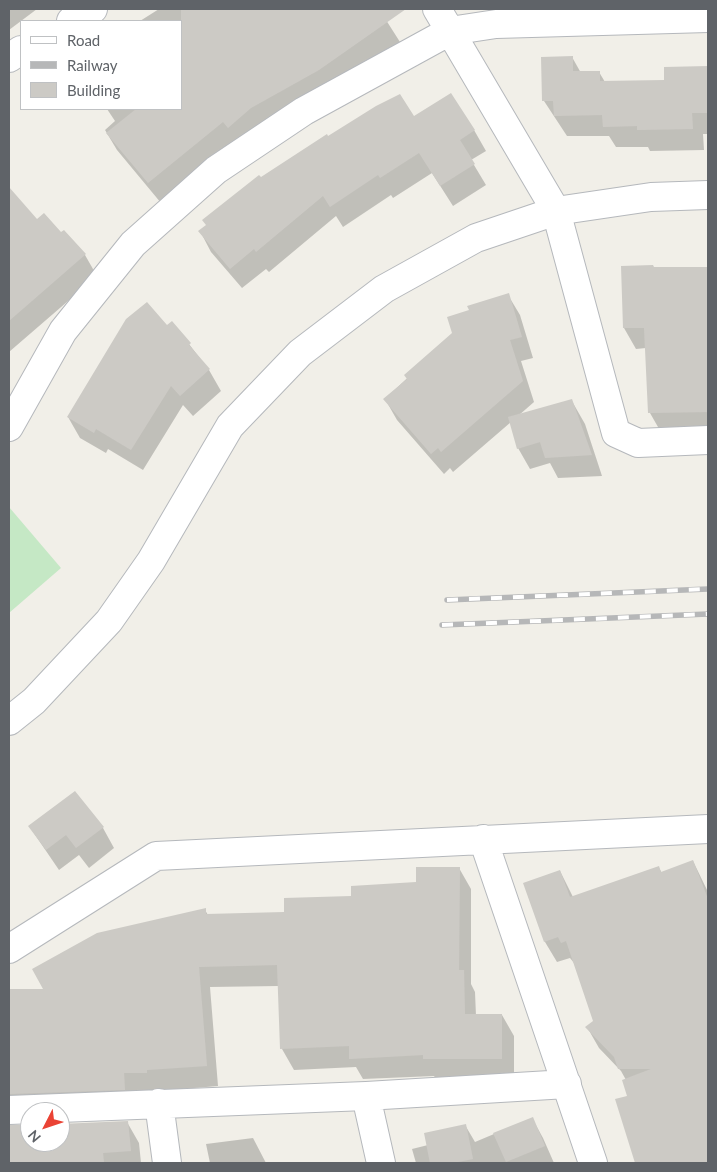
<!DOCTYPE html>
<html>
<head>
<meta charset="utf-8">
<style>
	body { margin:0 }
	#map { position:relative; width:717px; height:1172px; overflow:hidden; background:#f1efe8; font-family:Lato,sans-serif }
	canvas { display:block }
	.frame { position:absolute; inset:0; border:10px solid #5f6368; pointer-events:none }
	.legend { position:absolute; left:20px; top:20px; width:162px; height:90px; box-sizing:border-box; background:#fff; border:1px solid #bfc1c3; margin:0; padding:6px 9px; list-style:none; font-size:15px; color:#5f6368 }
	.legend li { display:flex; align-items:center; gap:10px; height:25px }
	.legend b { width:25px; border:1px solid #bfc1c3 }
	.north { position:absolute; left:20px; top:1102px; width:50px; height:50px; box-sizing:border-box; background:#fff; border:1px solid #bfc1c3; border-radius:50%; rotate:229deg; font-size:14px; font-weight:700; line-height:20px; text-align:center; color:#5f6368 }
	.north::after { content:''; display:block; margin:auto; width:18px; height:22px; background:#ea4335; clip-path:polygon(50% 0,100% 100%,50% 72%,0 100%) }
</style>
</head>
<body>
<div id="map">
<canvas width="717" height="1172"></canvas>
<div class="frame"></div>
<ul class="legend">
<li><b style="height:6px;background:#fff"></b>Road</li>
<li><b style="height:6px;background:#b6b7b8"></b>Railway</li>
<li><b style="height:14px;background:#cccac5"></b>Building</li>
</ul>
<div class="north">N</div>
</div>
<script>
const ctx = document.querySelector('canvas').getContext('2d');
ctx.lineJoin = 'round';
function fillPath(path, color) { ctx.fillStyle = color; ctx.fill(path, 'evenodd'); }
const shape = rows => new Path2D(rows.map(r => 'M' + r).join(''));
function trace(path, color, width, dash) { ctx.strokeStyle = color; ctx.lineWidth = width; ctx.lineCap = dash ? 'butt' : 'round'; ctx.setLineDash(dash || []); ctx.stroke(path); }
const green = shape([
	[9,507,61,568,9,613]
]);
const shadow = shape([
	[9,9,37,9,9,30],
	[159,9,379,9,400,42,331,90,161,203,117,150,105,130,115,121,107,109,181,109,181,21,140,21],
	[572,57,581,73,599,72,605,82,665,81,665,68,708,67,708,134,703,134,704,150,650,151,648,147,616,147,609,136,567,136,544,101],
	[414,118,474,130,486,151,471,160,486,185,453,206,432,173,393,198,391,195,343,227,336,216,269,272,266,269,242,288,211,252,200,231,261,179,328,138],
	[17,198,37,221,61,234,85,255,97,276,9,352,9,205],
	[622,267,708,268,708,432,662,434,650,413,646,348,636,349,624,328],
	[508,295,520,315,533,358,521,361,534,402,518,416,573,403,585,424,602,476,558,478,550,463,530,469,518,448,511,422,453,472,450,468,444,474,397,420,385,399,454,334,470,311],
	[172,322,209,370,221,391,193,416,183,405,143,470,108,449,106,453,80,438,68,417],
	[29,826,103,828,114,848,89,868,79,855,59,870],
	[693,861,708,892,708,1163,636,1163,617,1100,629,1096,626,1080,621,1071,599,1048,587,1027,595,1022,574,963,570,958,557,962,545,942,525,884,560,871,573,897,659,868,662,873],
	[459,868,471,889,471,984,475,992,476,1016,502,1015,514,1036,514,1079,436,1079,434,1076,363,1079,356,1067,294,1070,282,1049,279,986,210,987,218,1086,158,1091,9,1122,9,991,45,990,205,910,208,915,286,913,417,883],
	[532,1118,543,1138,554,1163,416,1163,412,1149,428,1145,465,1125,475,1142],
	[127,1122,139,1143,141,1163,9,1163,9,1127,30,1126,30,1142,60,1142,60,1125],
	[253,1138,266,1163,210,1163,206,1144]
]);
const building = shape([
	[181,9,406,9,319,70,251,108,228,128,223,122,148,183,106,133,136,109,181,109],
	[573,56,573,71,600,71,600,81,664,80,664,67,708,66,708,113,692,113,693,129,637,130,637,126,603,127,602,115,554,116,553,101,542,101,541,57],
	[451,93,475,130,460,140,475,164,440,186,419,153,380,178,378,175,330,207,323,196,256,252,254,249,230,269,198,231,206,225,202,220,259,175,261,177,327,134,328,136,376,106,400,94,414,116],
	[9,187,37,219,44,213,61,232,64,230,86,254,9,321],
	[653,265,654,267,708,267,708,412,648,413,644,328,623,328,621,266],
	[509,293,522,337,510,340,523,381,441,452,438,448,431,454,383,399,407,379,404,375,452,333,447,317,469,310,467,306],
	[147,302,167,325,172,321,191,343,189,345,210,369,180,396,171,386,131,450,96,429,94,433,67,417,126,319],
	[572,399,592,455,545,458,540,442,517,449,508,417],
	[75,791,104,827,76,848,66,835,46,850,28,826],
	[693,860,708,899,708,1163,635,1163,615,1099,627,1096,622,1080,651,1069,618,1069,614,1057,585,1027,593,1021,566,941,561,943,558,937,544,942,523,883,560,870,570,897,659,866,661,872],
	[416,867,460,867,459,970,464,970,465,1014,502,1014,502,1059,423,1059,423,1055,349,1059,349,1046,280,1049,277,965,199,967,207,1066,147,1070,147,1073,124,1073,125,1090,9,1094,9,989,43,989,32,969,97,933,206,908,206,914,284,912,284,898,351,896,351,886,416,882],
	[533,1117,545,1146,506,1162,493,1133],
	[128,1121,131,1151,103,1153,104,1163,9,1163,9,1125,30,1125,30,1142,60,1142,60,1124],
	[466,1124,473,1159,453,1163,430,1163,424,1133]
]);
const minor = shape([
	[437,9,556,211,616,433,638,443,708,440],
	[71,21,93,9],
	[9,58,21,50],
	[9,427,63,331,133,244,216,170,304,111,450,31,496,24,708,18],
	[483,839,593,1163],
	[9,949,156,856,708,829],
	[366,1096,381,1163],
	[159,1103,167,1163],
	[9,1110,366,1096,567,1084]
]);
const tertiary = shape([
	[9,721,34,701,109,621,151,561,230,426,300,353,384,289,476,238,556,211,651,197,708,195]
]);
const rail = shape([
	[447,600,708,589],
	[442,625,708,614]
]);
fillPath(green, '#c5e8c5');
fillPath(shadow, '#0003');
fillPath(building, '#cccac5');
trace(minor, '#b5b8bc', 30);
trace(tertiary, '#b5b8bc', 30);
trace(minor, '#fff', 28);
trace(tertiary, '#fff', 28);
trace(rail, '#b6b7b8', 5.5);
trace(rail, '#fff', 4, [11]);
</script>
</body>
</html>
